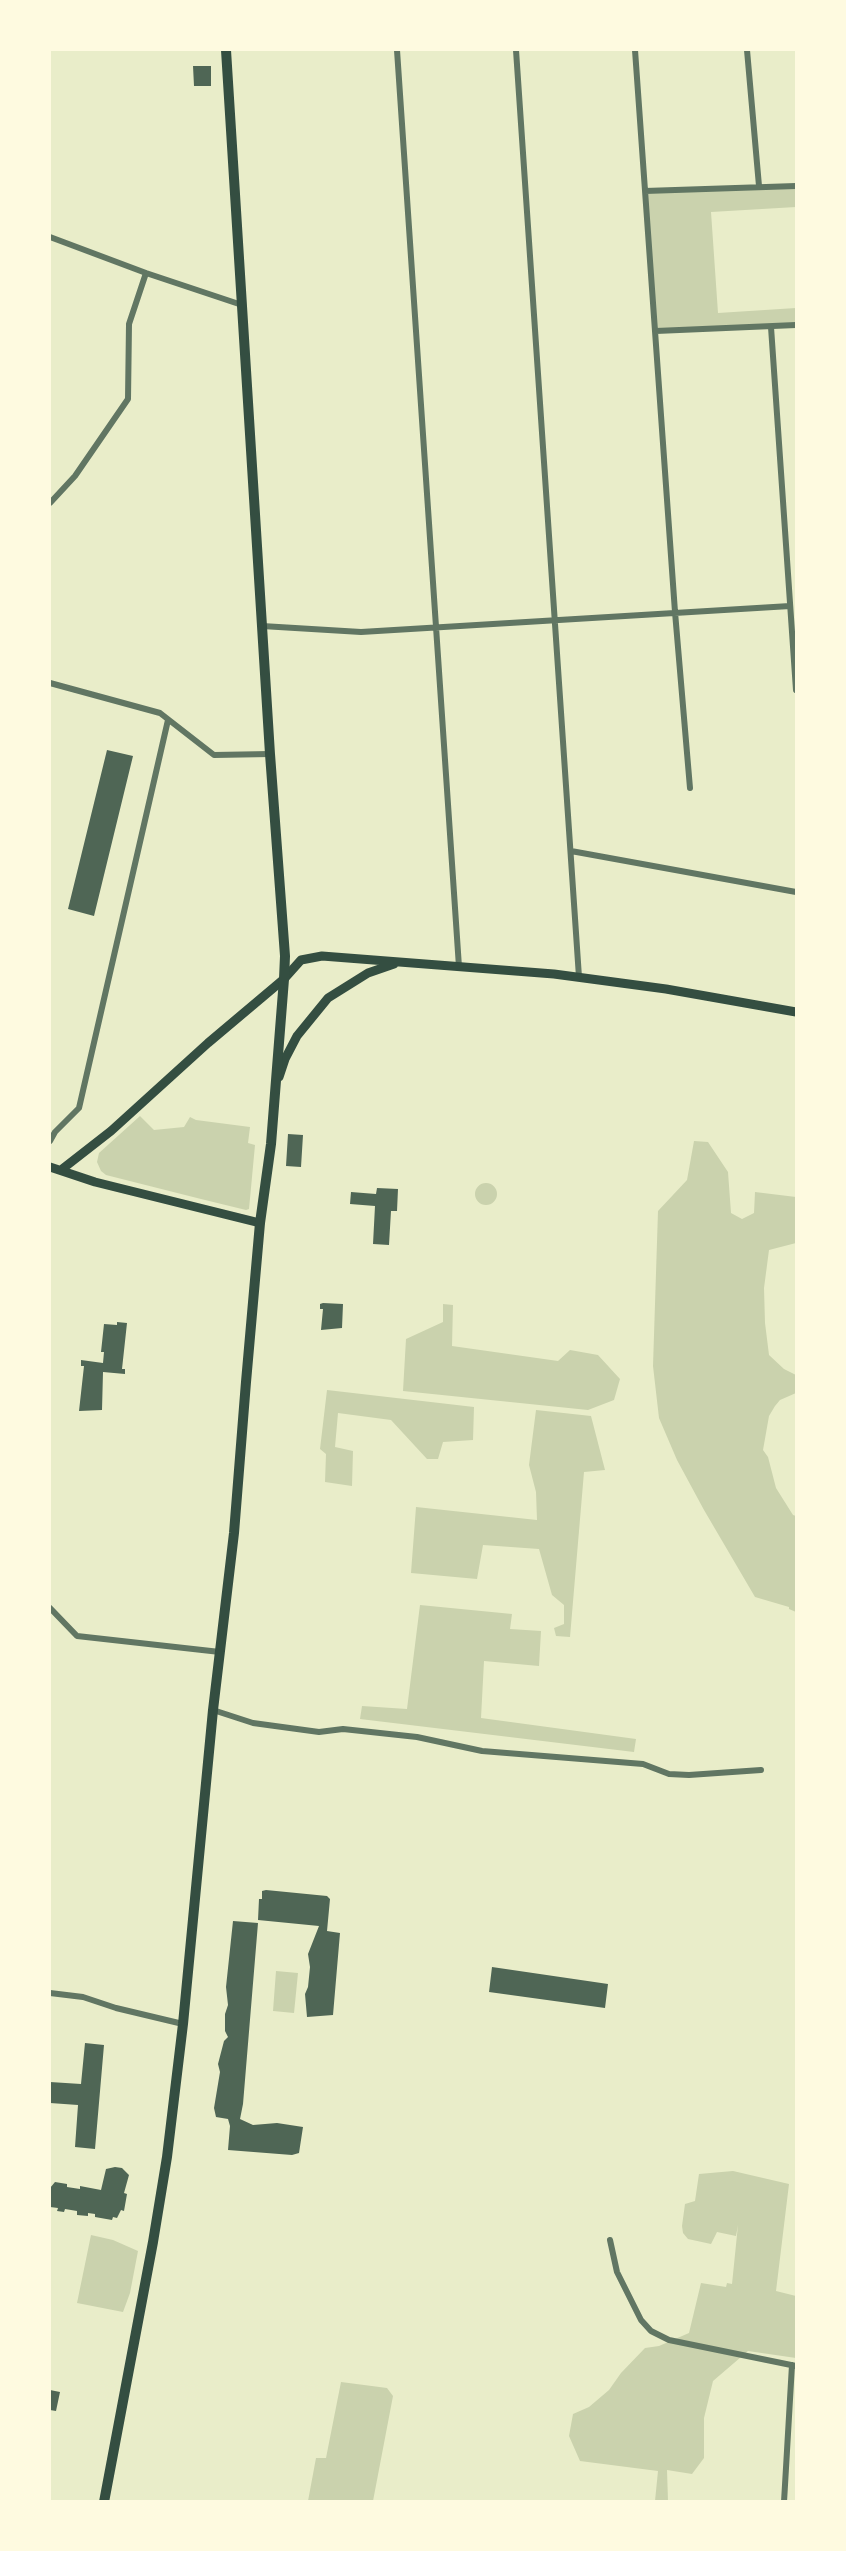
<!DOCTYPE html>
<html>
<head>
<meta charset="utf-8">
<style>
	body { margin:0 }
	#map { position:relative; width:846px; height:2551px; overflow:hidden; background:#e9edc9; font-family:Mulish,sans-serif }
	canvas { display:block }
	.frame { position:absolute; inset:0; border:51px solid #fefae0; pointer-events:none }
</style>
</head>
<body>
<div id="map">
<canvas width="846" height="2551"></canvas>
<div class="frame"></div>
</div>
<script>
const ctx = document.querySelector('canvas').getContext('2d');
ctx.lineJoin = 'round';
function fillPath(path, color) { ctx.fillStyle = color; ctx.fill(path, 'evenodd'); }
const shape = rows => new Path2D(rows.map(r => 'M' + r).join(''));
function trace(path, color, width, dash) { ctx.strokeStyle = color; ctx.lineWidth = width; ctx.lineCap = dash ? 'butt' : 'round'; ctx.setLineDash(dash || []); ctx.stroke(path); }
const green = shape([
	[796,186,796,207,711,212,718,313,796,308,796,325,656,332,645,191],
	[140,1116,154,1130,184,1127,190,1117,196,1120,250,1127,248,1143,255,1145,249,1209,246,1210,201,1199,106,1175,101,1171,97,1162,99,1153],
	[694,1141,708,1142,728,1172,731,1213,742,1219,754,1213,755,1192,796,1197,796,1243,769,1250,764,1288,765,1323,769,1355,784,1369,796,1375,796,1393,780,1400,775,1406,769,1416,763,1450,768,1457,776,1488,793,1515,796,1516,796,1612,789,1609,789,1607,755,1597,704,1510,677,1460,659,1418,653,1366,658,1211,687,1180],
	'475 1194a11 11 0 1 1 22 0a11 11 0 1 1-22 0Z',
	[443,1304,453,1305,452,1346,558,1361,570,1350,598,1355,620,1379,614,1400,588,1410,403,1391,406,1339,443,1322],
	[327,1390,474,1407,473,1440,443,1442,438,1459,427,1459,391,1420,338,1413,335,1447,353,1451,352,1486,325,1482,326,1454,320,1449],
	[536,1410,591,1416,605,1470,584,1472,570,1637,556,1636,554,1628,564,1624,564,1605,552,1595,539,1549,483,1545,477,1579,411,1573,416,1507,537,1520,536,1492,529,1465],
	[420,1605,512,1614,510,1629,541,1631,539,1666,484,1661,481,1718,636,1739,634,1752,360,1719,362,1706,407,1709],
	[276,1971,298,1973,294,2013,273,2011],
	[733,2171,789,2184,776,2291,796,2296,796,2358,748,2351,713,2381,704,2418,704,2458,692,2474,667,2470,668,2501,655,2501,658,2471,580,2461,569,2436,573,2414,589,2407,609,2390,621,2373,645,2348,659,2346,689,2333,701,2283,726,2287,727,2283,732,2284,738,2225,736,2236,717,2232,711,2244,688,2239,683,2233,682,2226,685,2204,695,2201,699,2174],
	[91,2235,113,2240,138,2251,130,2293,123,2312,77,2303],
	[341,2382,387,2388,393,2396,373,2501,308,2501,316,2458,326,2458]
]);
const building = shape([
	[193,66,211,66,211,86,194,86],
	[107,750,133,756,94,916,68,909],
	[288,1134,303,1135,301,1167,286,1166],
	[377,1188,398,1189,397,1211,391,1211,389,1245,373,1244,375,1206,350,1204,351,1192,376,1194],
	[323,1303,343,1304,342,1328,321,1330,323,1309,320,1309,320,1304],
	[117,1322,127,1323,122,1369,125,1369,125,1374,103,1372,102,1410,79,1411,84,1366,81,1366,81,1360,103,1363,104,1352,101,1352,104,1324,117,1325],
	[266,1890,327,1896,330,1899,327,1931,340,1933,333,2015,307,2017,305,1994,308,1987,310,1967,308,1954,319,1926,258,1920,259,1899,262,1899,262,1891],
	[233,1921,258,1923,243,2104,240,2119,253,2125,277,2123,303,2127,299,2153,292,2155,228,2150,230,2126,228,2119,216,2117,214,2108,220,2072,218,2064,224,2041,228,2037,225,2031,225,2014,228,2005,226,1987],
	[492,1967,608,1984,605,2008,489,1992],
	[85,2043,104,2045,95,2149,75,2147,78,2105,50,2103,50,2082,81,2084],
	[115,2167,122,2168,129,2175,124,2193,127,2194,124,2211,121,2210,117,2218,113,2217,112,2220,95,2217,95,2214,88,2213,88,2216,77,2215,77,2211,65,2209,64,2212,57,2211,58,2208,50,2207,50,2188,55,2182,67,2184,67,2187,80,2189,80,2186,101,2190,106,2169],
	[50,2390,60,2392,56,2411,50,2410]
]);
const minor = shape([
	[397,50,459,967],
	[516,50,579,977],
	[635,50,675,612,690,788],
	[747,50,759,186],
	[645,191,796,186],
	[50,237,146,273,242,305],
	[771,327,796,690],
	[656,331,796,325],
	[50,503,75,476,128,399,129,324,146,273],
	[262,626,361,632,790,606],
	[50,683,160,713,214,755,270,754],
	[571,851,796,892],
	[50,1141,55,1132,79,1108,168,720],
	[50,1608,77,1636,220,1652],
	[213,1710,253,1723,319,1732,343,1729,417,1737,482,1751,643,1764,669,1774,689,1775,761,1770],
	[50,1993,83,1997,116,2008,183,2024],
	[610,2240,617,2272,641,2320,651,2331,669,2340,796,2366],
	[784,2502,792,2365]
]);
const secondary = shape([
	[279,1077,285,1059,297,1036,328,998,368,973,394,964],
	[50,1167,95,1182,260,1223],
	[61,1170,111,1131,208,1043,284,979,301,960,322,956,554,974,666,989,796,1012]
]);
const primary = shape([
	[104,2502,153,2242,167,2157,183,2024,213,1710,234,1533,246,1382,260,1223,271,1144,284,979,285,956,270,754,226,50]
]);
fillPath(green, '#cad2ad');
fillPath(building, '#4f6655');
trace(minor, '#617663', 6);
trace(secondary, '#344e41', 9);
trace(primary, '#344e41', 10);
</script>
</body>
</html>
